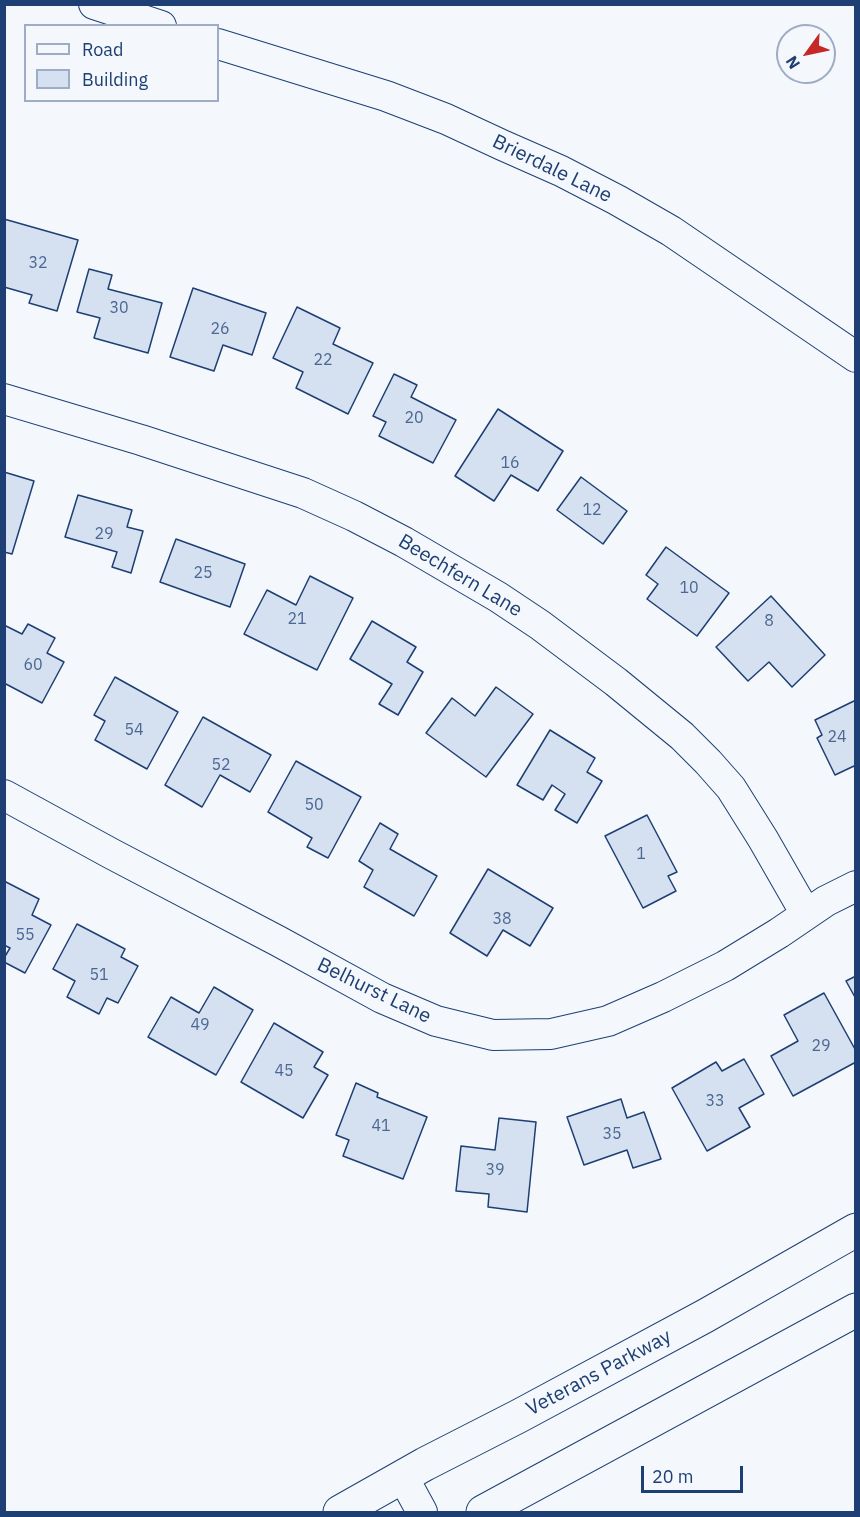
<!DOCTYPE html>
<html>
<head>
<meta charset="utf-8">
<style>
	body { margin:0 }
	#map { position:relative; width:860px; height:1517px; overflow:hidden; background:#f4f7fb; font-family:"IBM Plex Sans",sans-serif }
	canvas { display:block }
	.frame { position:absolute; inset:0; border:6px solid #1d3f73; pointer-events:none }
	.legend { position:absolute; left:24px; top:24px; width:195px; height:78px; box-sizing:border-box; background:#f4f7fb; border:2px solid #9eadc5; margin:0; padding:8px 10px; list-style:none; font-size:18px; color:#1d3f73 }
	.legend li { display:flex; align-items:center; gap:12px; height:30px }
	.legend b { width:30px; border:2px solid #9eadc5 }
	.north { position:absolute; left:776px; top:24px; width:60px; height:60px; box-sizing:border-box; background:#f4f7fb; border:2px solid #9eadc5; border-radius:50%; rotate:237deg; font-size:16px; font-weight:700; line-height:24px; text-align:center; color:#1d3f73 }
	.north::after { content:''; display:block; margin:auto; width:21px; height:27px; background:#c62828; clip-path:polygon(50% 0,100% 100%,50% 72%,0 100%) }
	.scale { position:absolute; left:641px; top:1466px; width:102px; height:27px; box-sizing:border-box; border:3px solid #1d3f73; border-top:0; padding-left:8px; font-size:18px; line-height:21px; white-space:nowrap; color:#1d3f73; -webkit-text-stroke:4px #f4f7fb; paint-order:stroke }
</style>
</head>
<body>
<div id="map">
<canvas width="860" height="1517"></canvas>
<div class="frame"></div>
<ul class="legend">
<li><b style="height:8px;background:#f4f7fb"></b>Road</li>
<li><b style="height:16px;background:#d5e0f0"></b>Building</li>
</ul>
<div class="north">N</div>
<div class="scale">20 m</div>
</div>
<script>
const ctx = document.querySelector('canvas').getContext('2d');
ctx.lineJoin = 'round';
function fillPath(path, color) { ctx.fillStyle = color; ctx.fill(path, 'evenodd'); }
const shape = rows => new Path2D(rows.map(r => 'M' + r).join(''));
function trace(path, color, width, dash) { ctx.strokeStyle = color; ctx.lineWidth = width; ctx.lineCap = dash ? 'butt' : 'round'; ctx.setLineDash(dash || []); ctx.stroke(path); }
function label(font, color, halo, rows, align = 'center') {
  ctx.font = font + ' "IBM Plex Sans",sans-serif'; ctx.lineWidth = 4.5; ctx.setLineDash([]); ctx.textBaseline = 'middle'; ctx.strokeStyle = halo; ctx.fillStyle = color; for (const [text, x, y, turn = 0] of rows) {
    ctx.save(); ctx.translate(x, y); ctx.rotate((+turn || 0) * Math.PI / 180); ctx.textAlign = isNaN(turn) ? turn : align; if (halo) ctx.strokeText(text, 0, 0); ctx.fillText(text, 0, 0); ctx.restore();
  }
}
const building = shape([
	[4,219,78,240,57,311,29,303,32,295,4,287,4,219],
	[89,269,112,275,108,289,162,303,148,353,94,338,100,318,77,312,89,269],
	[193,288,266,313,252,355,223,345,214,371,170,357,193,288],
	[297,307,340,328,333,344,373,363,348,414,296,388,303,372,273,358,297,307],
	[394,374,417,385,411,397,456,420,433,463,379,436,386,422,373,416,394,374],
	[498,409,563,451,538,491,511,475,494,501,455,476,498,409],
	[4,472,34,481,12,554,4,552,4,472],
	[581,477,627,511,603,544,557,510,581,477],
	[78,495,132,510,127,527,143,531,131,573,112,567,117,552,65,537,78,495],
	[176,539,245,564,230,607,160,582,176,539],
	[666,547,729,593,697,636,647,599,658,584,646,575,666,547],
	[310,576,353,598,317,670,244,634,267,590,296,605,310,576],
	[771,596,825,655,792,687,769,662,748,681,716,647,771,596],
	[372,621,416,647,407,662,423,672,398,715,379,704,392,684,350,659,372,621],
	[28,624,55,638,47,653,64,662,42,703,4,683,4,625,22,634,28,624],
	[115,677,178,712,147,769,95,740,105,721,94,715,115,677],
	[496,687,533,714,486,777,426,733,452,698,475,716,496,687],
	[856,700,856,770,854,766,835,775,817,738,822,735,815,720,856,700],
	[203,717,271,755,250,792,220,775,202,807,165,785,203,717],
	[550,730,595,758,587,772,602,781,577,823,555,810,565,794,552,785,543,800,517,785,550,730],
	[296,761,361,797,328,858,307,847,312,838,268,812,296,761],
	[647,815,677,872,668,876,676,891,643,908,605,836,647,815],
	[380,823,398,834,390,849,437,876,414,916,364,887,373,870,359,861,380,823],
	[488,869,553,908,530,946,503,930,487,956,450,933,488,869],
	[4,881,39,899,32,915,51,925,25,973,4,962,4,958,10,948,4,945,4,881],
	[77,924,125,949,121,957,138,966,118,1003,107,998,99,1014,67,997,75,981,53,969,77,924],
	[856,976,856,999,846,981,856,976],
	[214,987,253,1010,216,1075,148,1037,171,997,199,1013,214,987],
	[824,993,856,1051,856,1062,793,1096,771,1056,798,1041,784,1015,824,993],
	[274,1023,323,1052,314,1067,328,1075,303,1118,241,1082,274,1023],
	[744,1059,764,1094,739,1108,750,1127,707,1151,672,1088,716,1062,722,1071,744,1059],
	[356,1083,378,1093,377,1097,427,1117,403,1179,343,1156,349,1140,336,1135,356,1083],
	[621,1099,627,1118,644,1112,661,1159,633,1168,627,1150,584,1165,567,1117,621,1099],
	[499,1118,536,1122,527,1212,488,1207,489,1194,456,1191,461,1146,495,1150,499,1118]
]);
const street = shape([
	[94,4,161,26],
	[218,44,386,96,446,119,502,145,561,171,617,200,671,231,856,357],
	[4,399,141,440,303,493,354,516,404,542,498,597,540,625,616,682,682,736,708,762,731,788,763,839,806,914],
	[4,795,112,854,278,941,382,998,436,1021,493,1035,551,1034,608,1021,663,997,725,966,779,933,826,901,856,886],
	[403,1477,422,1512]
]);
const secondary = shape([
	[340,1512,425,1464,519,1416,705,1316,856,1230],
	[483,1512,856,1310]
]);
const numberNames = [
	["32",38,263],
	["30",119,308],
	["26",220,329],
	["22",323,360],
	["20",414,418],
	["16",510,463],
	["12",592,510],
	["29",104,534],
	["25",203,573],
	["10",689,588],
	["21",297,619],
	["8",769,621],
	["60",33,665],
	["54",134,730],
	["24",837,737],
	["52",221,765],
	["50",314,805],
	["1",641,854],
	["38",502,919],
	["55",25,935],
	["51",99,975],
	["49",200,1025],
	["29",821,1046],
	["45",284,1071],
	["33",715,1101],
	["41",381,1126],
	["35",612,1134],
	["39",495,1170]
];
const streetNames = [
	["Brierdale Lane",552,169,26],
	["Beechfern Lane",460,576,31],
	["Belhurst Lane",374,991,26],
	["Veterans Parkway",599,1373,-28]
];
fillPath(building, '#d5e0f0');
trace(building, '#1d3f73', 1.5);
trace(street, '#1d3f73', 32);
trace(secondary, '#1d3f73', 35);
trace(street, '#f4f7fb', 30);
trace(secondary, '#f4f7fb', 33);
label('16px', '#4b6792', null, numberNames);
label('20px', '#1d3f73', '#f4f7fb', streetNames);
</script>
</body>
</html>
